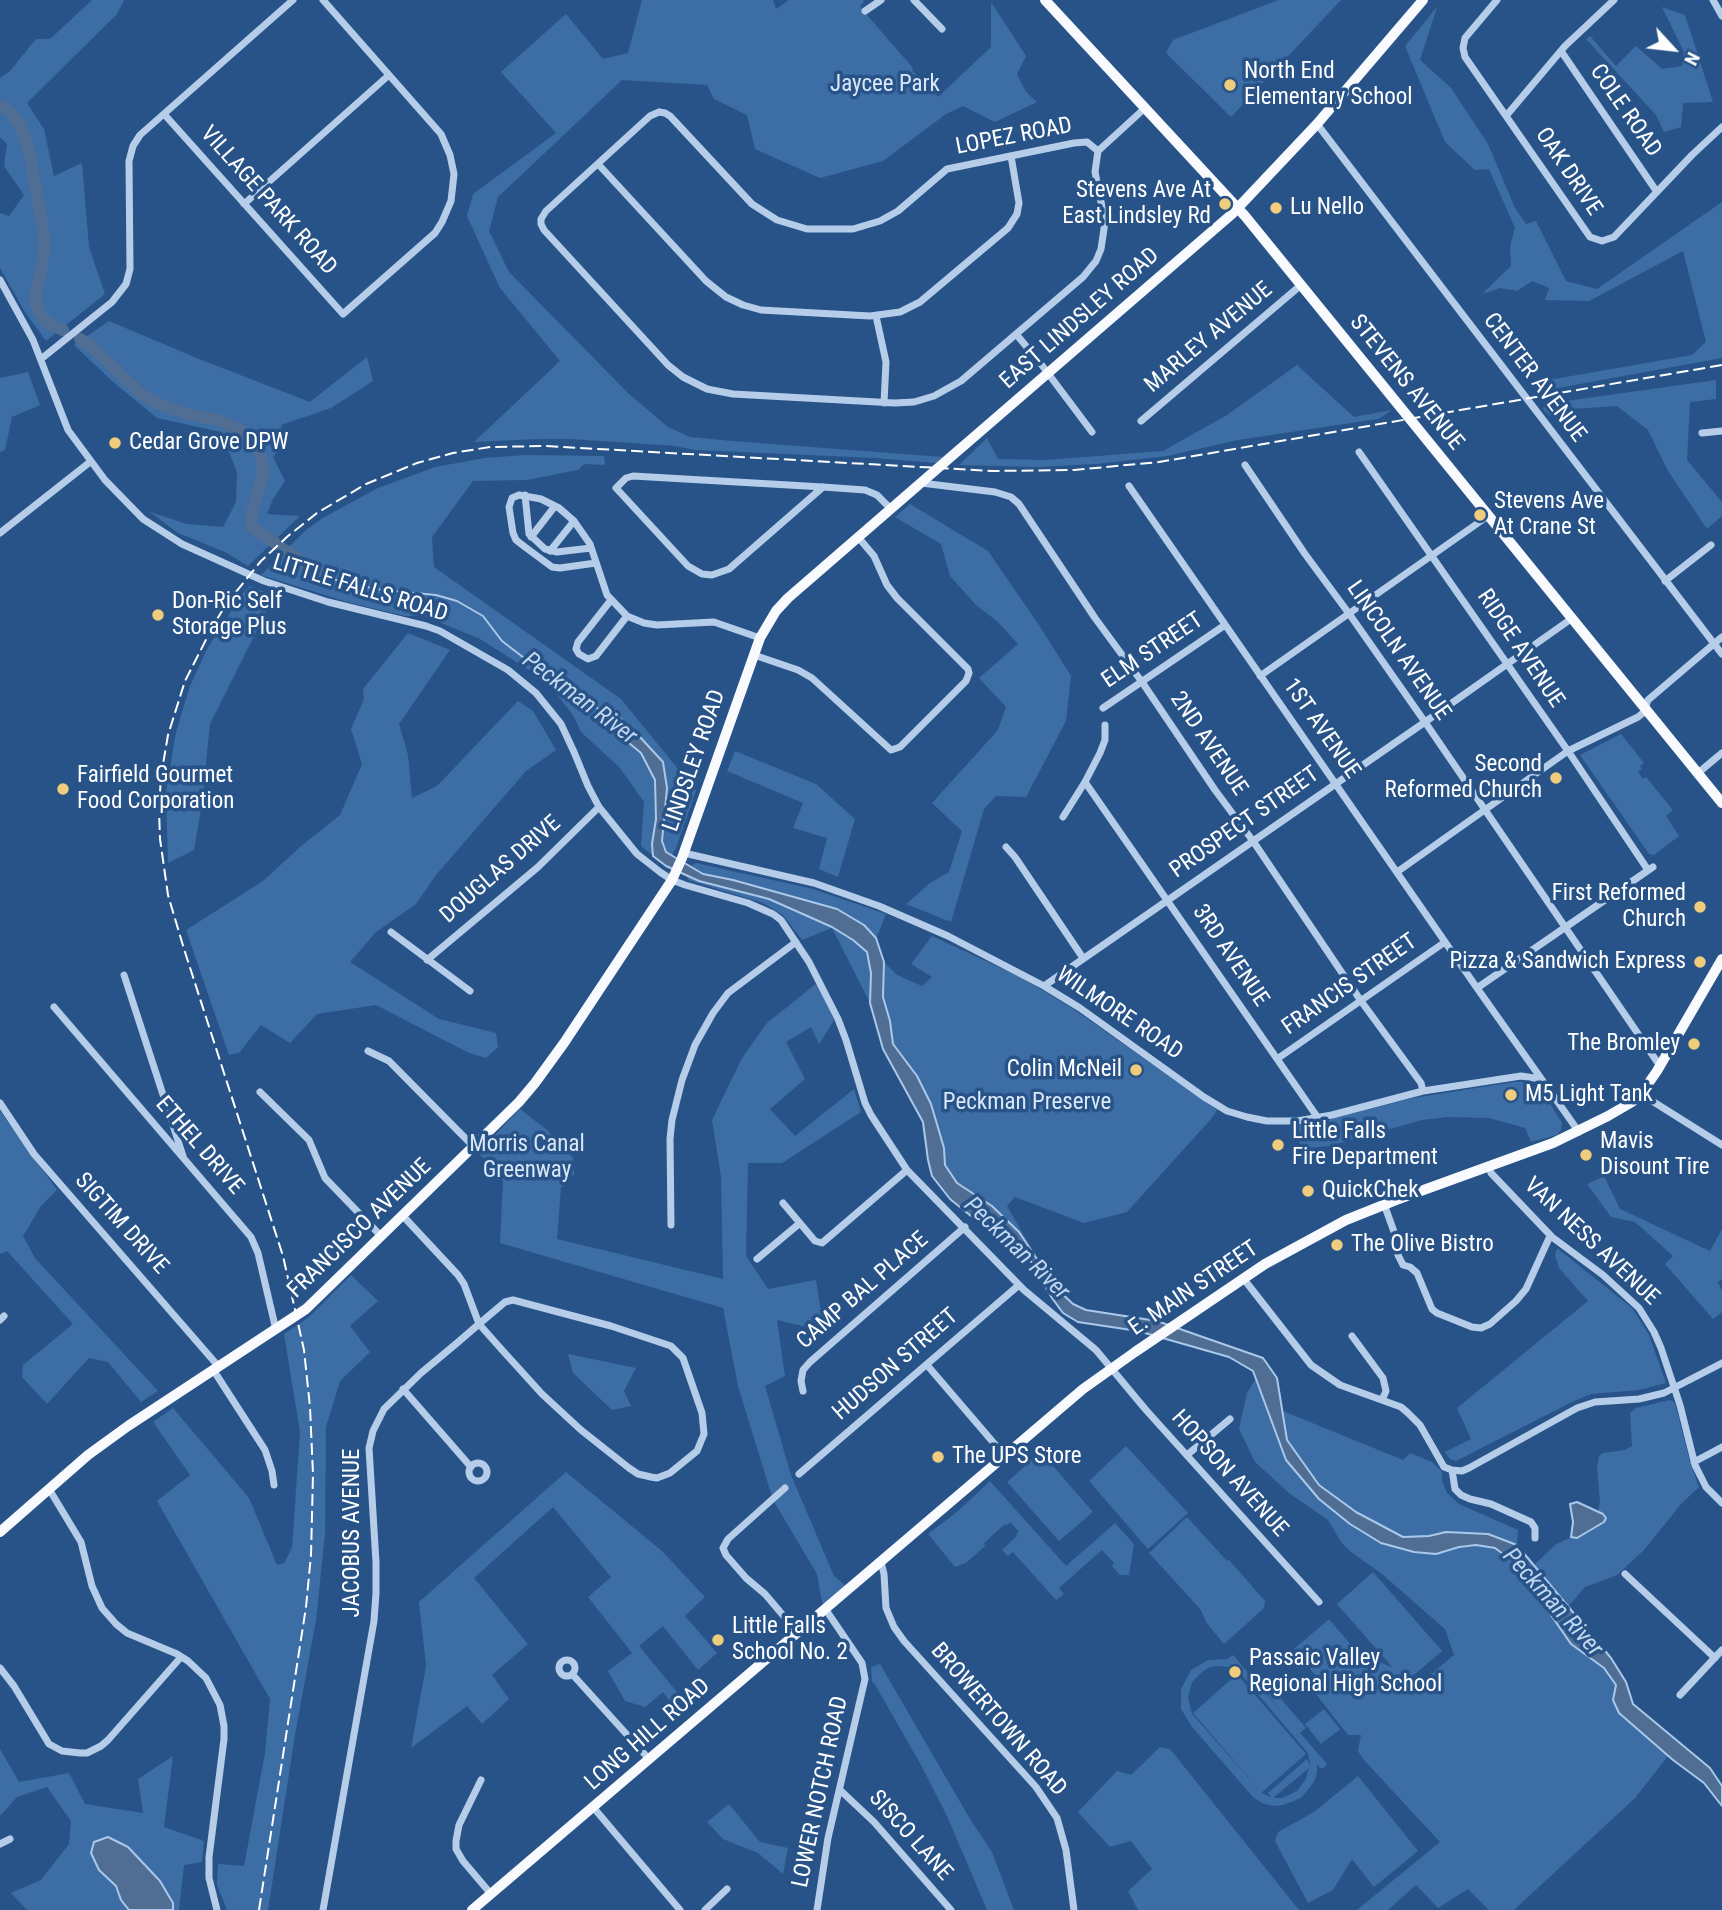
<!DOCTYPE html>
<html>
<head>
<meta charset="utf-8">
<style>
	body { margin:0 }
	#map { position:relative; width:1722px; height:1910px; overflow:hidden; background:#285388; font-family:"Roboto Condensed",sans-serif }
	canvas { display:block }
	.north { position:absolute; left:1638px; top:14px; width:70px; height:70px; -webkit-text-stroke:5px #285388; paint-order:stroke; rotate:117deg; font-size:19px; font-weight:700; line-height:28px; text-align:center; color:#fff }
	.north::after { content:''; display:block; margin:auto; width:24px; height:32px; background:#fff; clip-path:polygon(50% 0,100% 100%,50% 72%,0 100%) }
</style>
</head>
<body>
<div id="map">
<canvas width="1722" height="1910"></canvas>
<div class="north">N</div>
</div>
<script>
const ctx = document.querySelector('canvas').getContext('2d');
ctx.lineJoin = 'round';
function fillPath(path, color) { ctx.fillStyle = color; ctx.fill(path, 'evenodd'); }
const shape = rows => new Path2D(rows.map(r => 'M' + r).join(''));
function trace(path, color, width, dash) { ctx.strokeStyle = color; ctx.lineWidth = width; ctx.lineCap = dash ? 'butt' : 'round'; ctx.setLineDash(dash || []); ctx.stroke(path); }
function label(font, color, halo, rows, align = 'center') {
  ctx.font = font + ' "Roboto Condensed",sans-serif'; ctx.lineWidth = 7; ctx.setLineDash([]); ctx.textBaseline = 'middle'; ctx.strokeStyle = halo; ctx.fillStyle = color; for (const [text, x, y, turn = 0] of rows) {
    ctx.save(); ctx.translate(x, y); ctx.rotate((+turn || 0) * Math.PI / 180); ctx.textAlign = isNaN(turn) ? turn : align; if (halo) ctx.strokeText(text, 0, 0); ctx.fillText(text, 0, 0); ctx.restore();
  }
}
const green = shape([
	[92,0,124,0,117,14,27,103,44,129,54,176,82,163,89,247,105,294,46,341,25,312,0,268,0,213,9,216,24,195,4,166,7,144,0,137,0,78,10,71,36,39,50,39],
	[642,0,773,0,776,9,789,0,863,0,864,2,860,6,867,15,913,68,912,70,938,97,991,47,991,2,1026,56,1017,74,1026,92,1037,102,995,122,963,106,946,114,883,161,820,178,755,149,747,115,714,99,707,85,622,80,498,197,489,231,509,272,629,394,668,427,690,437,732,441,943,457,936,463,875,458,695,450,675,446,571,439,538,439,474,442,560,361,500,288,467,216,473,194,556,133,501,72,566,14,603,59,628,53],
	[1279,0,1341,0,1231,117,1166,53,1173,40],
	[1437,7,1420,60,1451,88,1488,144,1515,208,1526,224,1536,221,1566,281,1597,289,1722,202,1722,358,1547,390,1537,382,1692,355,1706,342,1683,251,1589,301,1545,300,1549,288,1532,281,1517,291,1500,288,1482,294,1511,266,1510,246,1515,228,1489,169,1475,170,1445,142,1405,46],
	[1662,7,1685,15,1713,102,1683,103,1681,127,1664,132,1656,115,1586,39,1590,36,1616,66,1636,46,1662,69,1682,66,1684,52],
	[109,321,199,359,310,402,367,357,373,381,331,408,281,425,285,441,273,457,285,481,273,499,267,514,300,516,248,566,225,552,178,533,150,512,187,524,223,527,236,502,237,472,221,432,157,418,112,381,74,345],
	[1297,365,1354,417,1392,410,1378,419,1238,440,1167,456,1096,464,1038,467,959,465,987,438,998,459,1046,460,1163,451,1227,415],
	[28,372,40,405,12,417,5,450,0,452,0,378],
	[1716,380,1716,399,1690,402,1687,460,1722,502,1722,516,1707,529,1668,471,1648,430,1617,406,1572,409,1550,416,1542,408,1559,402],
	[525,455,604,456,605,465,584,464,578,470,527,480,473,481,432,537,434,567,621,699,696,791,676,848,666,866,641,846,644,802,620,768,581,732,574,717,554,690,534,673,480,639,424,616,405,616,347,602,261,575,305,531,321,519,378,488,435,467,485,458],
	[910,504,988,551,1039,625,1071,676,1066,721,1026,797,996,796,984,809,951,922,906,904,930,883,949,872,962,831,932,803,998,730,1006,707,979,678,1018,644,998,622,976,605,950,576,941,544,895,517],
	[250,586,281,598,268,608,210,724,202,803,194,850,168,863,166,792,176,732,190,686,207,649,242,594],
	[408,633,450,650,399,724,408,755,412,798,437,786,518,701,533,711,556,750,526,771,436,875,416,904,376,932,350,962,439,1019,496,1033,498,1047,486,1058,469,1053,376,1005,317,1014,290,1043,261,1025,239,1053,229,1055,186,930,263,881,300,847,340,815,362,764,351,729,364,699,363,689],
	[1621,734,1644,763,1640,766,1642,769,1638,772,1643,779,1646,777,1673,810,1666,816,1679,836,1654,855,1649,854,1580,755],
	[735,751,816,784,855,819,838,877,819,869,827,838,793,828,803,803,727,771],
	[696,863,813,889,886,914,876,939,884,962,897,975,922,986,932,977,911,964,932,936,1022,978,1072,1008,1217,1110,1211,1119,1127,1212,1084,1223,1015,1197,1007,1206,1035,1255,1019,1232,992,1206,957,1183,944,1165,944,1153,930,1102,919,1081,893,1044,890,1021,870,1003,832,928,802,940,783,915,763,903,688,880,686,875,690,866],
	[817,983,834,1020,819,1044,811,1027,786,1042,805,1079,770,1109,795,1136,854,1089,861,1112,782,1163,748,1163,746,1256,768,1289,816,1280,824,1331,777,1320,785,1376,765,1386,791,1475,834,1576,847,1587,823,1607,817,1574,773,1500,738,1386,723,1308,500,1243,503,1181,478,1152,520,1109,547,1130,573,1158,574,1174,561,1188,557,1239,723,1279,721,1177,712,1120,742,1058,767,1023],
	[1514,1082,1524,1082,1536,1087,1544,1094,1562,1123,1561,1130,1557,1135,1531,1142,1525,1128,1489,1118,1448,1117,1422,1120,1329,1146,1300,1149,1299,1124,1323,1121,1413,1098],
	[0,1111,57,1190,41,1206,23,1236,35,1258,158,1391,141,1402,108,1362,89,1358,47,1404,22,1377,23,1365,73,1324,7,1251,0,1254],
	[1604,1176,1620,1209,1710,1251,1722,1229,1722,1279,1718,1282,1722,1291,1722,1312,1713,1319,1665,1264,1673,1256,1635,1222,1611,1217,1587,1184],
	[1557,1248,1632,1308,1649,1335,1666,1383,1639,1390,1591,1394,1572,1402,1456,1461,1450,1459,1445,1452,1471,1439,1457,1408,1588,1301,1559,1268,1555,1255],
	[351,1275,378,1301,350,1326,370,1352,340,1381,326,1427,325,1534,316,1620,295,1735,268,1910,227,1910,217,1885,218,1864,244,1866,265,1753,270,1699,157,1501,190,1475,153,1422,173,1408,249,1498,277,1565,284,1563,292,1548,300,1432,284,1334,308,1318],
	[568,1354,636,1368,624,1391,631,1406,612,1410,573,1373],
	[1256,1378,1286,1460,1381,1543,1414,1552,1436,1554,1459,1547,1476,1545,1495,1548,1515,1563,1571,1644,1604,1668,1616,1685,1613,1700,1619,1713,1668,1756,1635,1798,1514,1910,1489,1910,1468,1889,1438,1908,1416,1885,1388,1910,1357,1910,1440,1842,1364,1760,1358,1751,1361,1735,1348,1735,1309,1685,1317,1677,1294,1649,1329,1619,1362,1658,1373,1659,1393,1668,1337,1604,1373,1572,1442,1651,1407,1681,1413,1689,1454,1655,1445,1629,1382,1574,1351,1552,1341,1542,1328,1520,1289,1493,1255,1462,1239,1429,1247,1393],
	[1670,1400,1675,1403,1690,1462,1699,1487,1681,1504,1644,1550,1617,1575,1585,1587,1568,1607,1534,1565,1555,1545,1571,1537,1577,1538,1604,1522,1606,1518,1603,1514,1598,1512,1600,1501,1597,1468,1599,1456,1603,1453,1625,1450,1632,1446,1630,1413,1636,1408],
	[1283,1411,1403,1460,1410,1453,1432,1462,1442,1472,1442,1481,1447,1493,1459,1504,1518,1530,1517,1545,1488,1534,1446,1532,1429,1536,1403,1537,1356,1512,1319,1485,1287,1440],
	[1126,1446,1188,1513,1148,1549,1089,1481],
	[1041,1452,1093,1512,1059,1541,1007,1482],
	[566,1472,662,1551,705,1597,685,1616,717,1653,698,1670,663,1626,639,1646,690,1708,681,1715,663,1692,645,1707,625,1701,608,1671,632,1653,588,1597,611,1577,553,1507,474,1578,528,1644,492,1675,509,1699,482,1724,467,1706,411,1748,426,1666,419,1602],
	[990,1481,1066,1566,1115,1523,1134,1544,1129,1575,1120,1575,1112,1566,1114,1563,1102,1550,1059,1588,1064,1594,1056,1600,1013,1552,1008,1556,1002,1550,1017,1536,1016,1534,1019,1532,1010,1522,1007,1525,1005,1524,984,1543,985,1546,966,1563,955,1567,928,1534,957,1512],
	[1187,1517,1227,1561,1229,1560,1265,1601,1264,1608,1224,1644,1206,1622,1201,1610,1149,1553],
	[1233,1655,1281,1711,1258,1682,1263,1678,1306,1728,1300,1733,1327,1764,1322,1769,1317,1765,1317,1773,1314,1782,1302,1797,1294,1801,1283,1805,1273,1806,1262,1803,1253,1797,1192,1727,1181,1709,1181,1689,1191,1670,1208,1660,1227,1659],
	[1217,1666,1230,1667,1238,1671,1308,1753,1310,1763,1306,1779,1297,1791,1291,1794,1282,1798,1273,1798,1309,1768,1309,1763,1307,1759,1268,1793,1271,1797,1261,1793,1306,1754,1237,1674,1193,1713,1261,1792,1192,1714,1188,1698,1192,1682,1202,1672,1210,1667],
	[880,1664,970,1819,992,1852,1014,1910,987,1910,947,1816,921,1765,874,1683,872,1682,871,1667],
	[1324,1709,1340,1729,1321,1744,1305,1724],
	[1160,1747,1170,1749,1299,1910,1138,1910,1128,1891,1152,1869,1131,1841,1110,1847,1078,1812,1117,1771,1131,1775],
	[0,1749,19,1782,69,1773,85,1804,143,1813,138,1779,173,1756,164,1827,204,1841,202,1862,184,1865,179,1910,27,1910,11,1893,41,1880,69,1844,71,1821,47,1787,17,1797,0,1816],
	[1358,1776,1418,1851,1374,1887,1352,1859,1333,1890,1308,1903,1275,1841,1278,1832,1314,1812],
	[729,1804,760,1842,788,1848,783,1874,758,1853,723,1839,707,1822]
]);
const water = shape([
	[608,707,639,736,663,762,667,788,662,841,666,852,703,874,733,880,837,909,864,925,876,938,884,962,883,997,890,1021,893,1044,917,1076,931,1104,944,1148,945,1165,957,1183,992,1206,1019,1232,1057,1289,1073,1304,1086,1310,1157,1321,1263,1358,1277,1378,1287,1440,1319,1485,1356,1512,1403,1537,1429,1536,1446,1532,1488,1534,1517,1545,1611,1658,1626,1682,1633,1704,1710,1768,1722,1786,1722,1806,1704,1783,1673,1760,1619,1713,1613,1700,1616,1685,1604,1668,1571,1644,1515,1563,1495,1548,1476,1545,1459,1547,1436,1554,1414,1552,1381,1543,1350,1524,1319,1499,1286,1460,1253,1371,1229,1357,1138,1331,1078,1322,1063,1313,1052,1298,1030,1260,994,1229,971,1216,950,1199,932,1176,928,1160,923,1122,883,1049,870,1003,871,973,867,952,853,940,832,927,769,899,699,881,666,866,653,856,652,844,656,819,655,780,641,753,600,719,608,707],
	[1577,1502,1603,1514,1606,1518,1604,1522,1577,1538,1571,1537,1573,1522,1570,1504,1577,1502],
	[108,1837,128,1847,160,1881,173,1903,173,1910,129,1910,121,1900,116,1886,99,1870,91,1853,94,1842,108,1837]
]);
const stream = shape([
	[319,573,344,583,383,590,436,595,457,601,483,616,502,641,541,671,585,698,603,713]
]);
const river = shape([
	[0,106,8,109,21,127,29,150,40,211,45,242,41,272,35,295,36,303,39,312,46,322,63,330],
	[80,339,90,345,140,393,154,402,184,413,221,421,240,430,256,443,262,461,263,473,260,486,251,515,252,527,275,543],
	[280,547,319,573]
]);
const minor = shape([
	[914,0,942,29],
	[1497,0,1465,38,1463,48,1465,57,1590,237,1602,241,1614,237,1692,155,1722,127],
	[1713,0,1722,16],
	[865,11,881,0],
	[1561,51,1657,192],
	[659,112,665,113,670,116,752,204,777,220,807,229,853,229,880,221,898,211,947,169,1074,143,1087,142,1098,151,1095,172,1105,222,1101,249,1096,261,1083,277,961,381,934,396,914,402,895,403,733,394,707,389,683,377,668,365,544,230,541,224,541,219,546,211,650,116,659,112],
	[164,114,343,314,435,233,442,222,451,201,454,174,450,155,441,134,323,0],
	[1506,116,1565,46,1614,0],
	[1317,124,1722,654],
	[1098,151,1145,108],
	[598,164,706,281,726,297,743,305,761,310,870,316,900,312,920,302,1008,228,1017,214,1019,203,1011,156],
	[244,204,389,75],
	[0,280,33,340,68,430,105,480,143,519,182,544,264,581,328,602,426,626,440,631,508,670,536,693,561,724,574,752,588,786,599,807,637,854,660,872,672,880,685,885,748,903,773,914,781,920,809,962,838,1019,846,1040,865,1103,871,1115,907,1170,1024,1290,1096,1350,1146,1410,1319,1602],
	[876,316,886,362,884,403],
	[1016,334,1041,364,1092,432],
	[41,359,112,302,126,284,130,269,129,161,133,146,140,135,293,0],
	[1141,421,1301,285],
	[1702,433,1722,431],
	[1359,452,1568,751,1648,870],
	[1245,465,1305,554,1350,615,1425,722,1660,1066],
	[921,483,995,492,1011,497,1019,504,1095,618,1142,682,1215,790,1253,841,1361,1001,1421,1083,1423,1091],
	[1129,486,1477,988,1579,1132],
	[823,487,729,569,712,575,702,574,688,566,616,488,626,478,633,476,823,487,865,490,877,495,891,509],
	[525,495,529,534,545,549,557,552,591,548],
	[0,533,90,462],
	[531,537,555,506],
	[550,551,574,521],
	[596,563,560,568,552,567,525,547,516,540,513,533,509,507,512,498,519,495,541,499,559,508,574,521,590,544,607,595,627,616,644,623,657,625,714,622,760,638],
	[1665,581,1711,545],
	[611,600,578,642,576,649,579,654,588,659,596,656,627,616],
	[754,655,798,670,812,678,891,750,900,747,966,681,969,673,968,669,897,598,887,585,874,556,858,537],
	[1260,676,1488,516],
	[1103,708,1225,625],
	[1698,773,1722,753],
	[1085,782,1318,1118],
	[1063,817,1085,782,1100,753,1105,740,1105,725],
	[1006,847,1015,857,1083,958],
	[684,853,814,883,879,906,948,936,1044,986,1080,1008,1204,1097,1227,1111,1247,1117,1267,1121,1297,1121,1332,1115,1423,1091,1521,1076,1541,1079],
	[1397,872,1568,751,1638,717,1643,713,1648,700,1722,637],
	[391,932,470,991],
	[427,960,538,867,599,807],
	[124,975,183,1156],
	[1044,986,1425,722,1571,619],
	[1477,988,1653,867],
	[54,1007,251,1237,258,1253,276,1330],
	[368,1051,389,1061,474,1147],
	[1277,1059,1445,942],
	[260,1092,309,1140,325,1178,381,1236],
	[1641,1094,1722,1145],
	[0,1103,34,1154,219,1367],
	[1489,1167,1491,1173,1552,1237,1603,1275,1639,1308,1654,1332,1661,1348,1680,1405,1695,1465,1706,1487,1722,1503],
	[783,1203,815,1241,822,1243,907,1170],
	[1384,1204,1397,1240,1398,1255,1403,1265,1410,1267,1417,1273,1432,1309,1437,1313,1472,1327,1481,1328,1490,1324,1516,1301,1526,1289,1550,1236],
	[671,1225,670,1139,672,1120,682,1080,695,1045,713,1013,728,993,796,942],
	[757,1259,800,1223],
	[1243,1278,1311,1365,1340,1385,1401,1407,1408,1413,1420,1425,1444,1467,1452,1470,1462,1471,1469,1468,1577,1408,1595,1402,1639,1399,1664,1393,1722,1363],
	[0,1320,4,1316],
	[1352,1336,1383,1378,1386,1391,1382,1400],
	[927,1365,1004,1455],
	[214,1371,265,1450,272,1471,274,1485],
	[403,1389,471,1467],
	[803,1391,801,1381,803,1370,810,1362,965,1227],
	[1187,1455,1230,1419],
	[1694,1462,1722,1447],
	'469 1472a9 9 0 1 1 18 0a9 9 0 1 1-18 0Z',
	[1452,1470,1455,1489,1461,1495,1470,1499,1491,1504,1531,1522,1535,1528,1535,1538],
	[799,1474,1019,1285],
	[785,1488,728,1539,723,1548,726,1555,746,1578,765,1594,798,1633],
	[49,1489,81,1542,92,1586,102,1608,116,1624,127,1633,177,1654,188,1661,206,1678,220,1705,224,1726,224,1739,209,1857,209,1878,217,1910],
	[881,1562,884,1574,886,1608,894,1627,904,1641,1036,1787,1057,1818,1066,1850,1074,1910],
	[1625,1574,1715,1658],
	'559 1668a8 8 0 1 1 16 0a8 8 0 1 1-16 0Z',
	[0,1668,14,1686,49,1744,62,1751,80,1753,87,1753,101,1746,108,1740,181,1657],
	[572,1674,649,1759],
	[1680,1695,1722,1650],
	[481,1780,459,1825,456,1841,456,1849,463,1861,491,1894],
	[840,1790,874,1822,951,1910],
	[593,1807,680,1910],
	[0,1844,10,1839],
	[323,1910,374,1621,376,1593,376,1562,369,1448,373,1431,384,1409,421,1373,457,1343,479,1324,505,1302,513,1300,611,1326,671,1346,683,1358,702,1413,704,1434,697,1451,670,1473,657,1478,651,1477,638,1474,629,1468,581,1430,542,1394,503,1351,479,1324,464,1284,458,1275,403,1216],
	[705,1910,727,1889],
	[817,1910,828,1838,865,1679,862,1663,826,1610]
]);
const major = shape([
	[1045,0,1245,216,1722,803],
	[0,1532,88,1455,128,1426,306,1309,519,1102,535,1083,564,1043,672,880,682,858,760,638,776,611,788,598,938,468,1232,214,1317,124,1423,0],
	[472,1910,1083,1389,1135,1352,1265,1264,1346,1220,1396,1200,1553,1143,1608,1116,1632,1102,1641,1094,1657,1071,1722,959]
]);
const rail = shape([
	[259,1910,306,1607,311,1555,313,1474,310,1407,304,1350,283,1256,184,949,168,895,160,839,159,810,161,776,168,735,185,681,214,624,227,603,261,561,288,536,317,513,366,484,417,463,453,453,490,447,545,446,992,471,1074,470,1159,462,1722,365]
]);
const markers = [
	[1230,85,7,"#f0cd7c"],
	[1225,204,7,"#f0cd7c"],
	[1276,208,7,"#f0cd7c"],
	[115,443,7,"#f0cd7c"],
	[1480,515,7,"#f0cd7c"],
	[158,615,7,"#f0cd7c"],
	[1556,778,7,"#f0cd7c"],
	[63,789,7,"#f0cd7c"],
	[1700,907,7,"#f0cd7c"],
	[1700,962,7,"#f0cd7c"],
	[1694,1044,7,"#f0cd7c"],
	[1136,1070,7,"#f0cd7c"],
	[1511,1095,7,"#f0cd7c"],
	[1278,1145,7,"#f0cd7c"],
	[1586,1155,7,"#f0cd7c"],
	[1308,1191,7,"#f0cd7c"],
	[1337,1245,7,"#f0cd7c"],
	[938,1457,7,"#f0cd7c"],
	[718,1640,7,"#f0cd7c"],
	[1235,1672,7,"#f0cd7c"]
];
const poiNames = [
	["North End",1244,72],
	["Elementary School",1244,98],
	["Stevens Ave At",1211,191,"right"],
	["East Lindsley Rd",1211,217,"right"],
	["Lu Nello",1290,208],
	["Cedar Grove DPW",129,443],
	["Stevens Ave",1494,502],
	["At Crane St",1494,528],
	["Don-Ric Self",172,602],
	["Storage Plus",172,628],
	["Second",1542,765,"right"],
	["Reformed Church",1542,791,"right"],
	["Fairfield Gourmet",77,776],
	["Food Corporation",77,802],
	["First Reformed",1686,894,"right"],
	["Church",1686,920,"right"],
	["Pizza & Sandwich Express",1686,962,"right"],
	["The Bromley",1680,1044,"right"],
	["Colin McNeil",1122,1070,"right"],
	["M5 Light Tank",1525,1095],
	["Little Falls",1292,1132],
	["Fire Department",1292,1158],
	["Mavis",1600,1142],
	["Disount Tire",1600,1168],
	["QuickChek",1322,1191],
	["The Olive Bistro",1351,1245],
	["The UPS Store",952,1457],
	["Little Falls",732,1627],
	["School No. 2",732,1653],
	["Passaic Valley",1249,1659],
	["Regional High School",1249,1685]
];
const parkNames = [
	["Jaycee Park",885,85],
	["Peckman Preserve",1027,1103],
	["Morris Canal",527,1145],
	["Greenway",527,1171]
];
const streetNames = [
	["COLE ROAD",1625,111,55],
	["LOPEZ ROAD",1014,137,-11],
	["OAK DRIVE",1568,172,56],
	["VILLAGE PARK ROAD",268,201,48],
	["EAST LINDSLEY ROAD",1080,319,-41],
	["MARLEY AVENUE",1209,338,-40],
	["CENTER AVENUE",1534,378,53],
	["STEVENS AVENUE",1406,383,51],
	["LITTLE FALLS ROAD",360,589,17],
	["RIDGE AVENUE",1520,649,56],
	["ELM STREET",1153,651,-34],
	["LINCOLN AVENUE",1398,651,55],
	["1ST AVENUE",1321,729,55],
	["2ND AVENUE",1208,744,56],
	["LINDSLEY ROAD",695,761,-71],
	["PROSPECT STREET",1245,823,-35],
	["DOUGLAS DRIVE",501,870,-41],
	["3RD AVENUE",1230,956,56],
	["FRANCIS STREET",1350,985,-35],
	["WILMORE ROAD",1119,1014,34],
	["ETHEL DRIVE",199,1146,49],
	["SIGTIM DRIVE",121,1224,48],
	["FRANCISCO AVENUE",360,1229,-44],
	["VAN NESS AVENUE",1591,1242,43],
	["E. MAIN STREET",1194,1289,-34],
	["CAMP BAL PLACE",863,1291,-41],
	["HUDSON STREET",896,1365,-41],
	["HOPSON AVENUE",1229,1474,48],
	["JACOBUS AVENUE",353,1533,-90],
	["BROWERTOWN ROAD",998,1720,49],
	["LONG HILL ROAD",648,1735,-41],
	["LOWER NOTCH ROAD",821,1792,-78],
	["SISCO LANE",910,1836,48]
];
const waterNames = [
	["Peckman River",579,699,37],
	["Peckman River",1016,1249,44],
	["Peckman River",1552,1603,48]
];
fillPath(green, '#3d6da5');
fillPath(water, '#506e94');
trace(water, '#aac8e9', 2);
trace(stream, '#aac8e9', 2);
trace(river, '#506e94', 12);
trace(minor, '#b5cde9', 7);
trace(major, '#f8fafe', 10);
trace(rail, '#fff', 2, [12, 5]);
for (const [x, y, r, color] of markers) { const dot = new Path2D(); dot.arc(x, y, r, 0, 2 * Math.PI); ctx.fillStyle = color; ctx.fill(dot); trace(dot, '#285388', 2.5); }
label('23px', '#fff', '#285388', poiNames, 'left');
label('23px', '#d9e7f7', '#285388', parkNames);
label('23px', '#fff', '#285388', streetNames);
label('italic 24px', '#c1d7f0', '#285388', waterNames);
</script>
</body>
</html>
